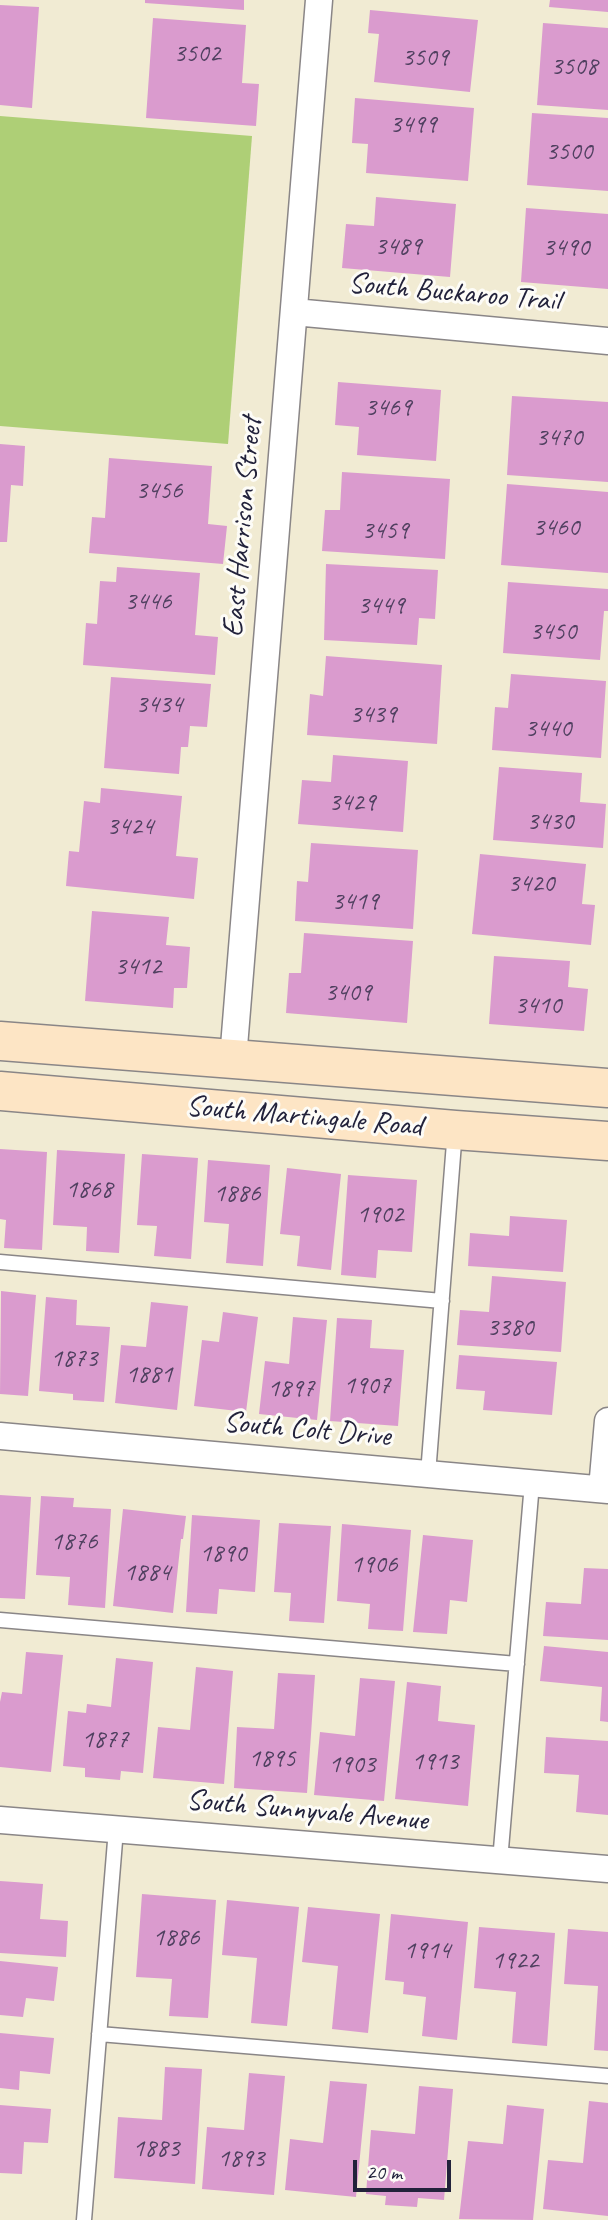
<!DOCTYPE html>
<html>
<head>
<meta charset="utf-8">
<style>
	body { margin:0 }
	#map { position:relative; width:608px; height:2220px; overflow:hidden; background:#f1ebd3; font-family:Caveat,sans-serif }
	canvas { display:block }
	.scale { position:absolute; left:353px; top:2160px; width:98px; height:32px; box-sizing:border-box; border:4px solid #22223b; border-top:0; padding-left:9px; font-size:21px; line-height:24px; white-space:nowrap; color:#22223b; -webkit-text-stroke:5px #fdfcf7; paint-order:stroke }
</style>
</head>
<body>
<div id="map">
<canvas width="608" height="2220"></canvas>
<div class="scale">20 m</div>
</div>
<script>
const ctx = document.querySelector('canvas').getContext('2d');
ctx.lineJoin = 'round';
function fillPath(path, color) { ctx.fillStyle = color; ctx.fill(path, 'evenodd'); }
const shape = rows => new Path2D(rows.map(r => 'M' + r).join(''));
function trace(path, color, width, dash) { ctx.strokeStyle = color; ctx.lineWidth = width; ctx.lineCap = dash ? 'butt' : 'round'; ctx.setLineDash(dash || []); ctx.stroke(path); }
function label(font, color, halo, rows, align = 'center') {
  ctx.font = font + ' Caveat,sans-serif'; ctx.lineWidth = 6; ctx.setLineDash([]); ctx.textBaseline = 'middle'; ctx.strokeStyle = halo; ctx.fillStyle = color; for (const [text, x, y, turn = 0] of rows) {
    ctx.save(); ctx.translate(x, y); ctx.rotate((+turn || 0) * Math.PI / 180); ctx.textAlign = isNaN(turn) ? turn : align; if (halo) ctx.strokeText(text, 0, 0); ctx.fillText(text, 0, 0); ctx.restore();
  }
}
const green = shape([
	[0,116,252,136,228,444,0,426]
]);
const building = shape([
	[145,0,244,0,244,10,145,3],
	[550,0,608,0,608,12,549,7],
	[0,5,39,7,32,108,0,105],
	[370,10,478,20,470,92,374,82,379,34,368,33],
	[153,18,246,25,242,83,259,84,256,126,146,118],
	[543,23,608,28,608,110,537,105],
	[355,98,474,108,468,181,366,173,368,144,352,143],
	[532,113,608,118,608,191,527,185],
	[376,197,456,204,450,277,342,268,346,224,374,226],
	[526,208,608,214,608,289,521,282],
	[338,382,441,390,436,461,357,455,359,427,335,425],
	[512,396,608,402,608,482,507,475],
	[0,444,25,446,23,486,11,485,7,542,0,542],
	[109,458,212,466,208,524,227,526,223,564,89,553,92,517,105,518],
	[342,472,450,479,445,559,322,551,325,510,340,510],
	[507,484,608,492,608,573,501,565],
	[326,564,438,570,435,619,419,618,417,645,324,640],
	[117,567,200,573,195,635,218,637,215,675,83,665,86,623,97,624,100,581,116,582],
	[508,582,608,589,608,611,604,611,600,660,503,653],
	[326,656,442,665,437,744,307,735,310,694,323,696],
	[511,674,606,681,601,758,492,750,495,707,508,708],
	[111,677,211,684,207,727,190,726,188,747,181,747,179,774,104,768],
	[333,755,408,761,403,832,298,824,302,780,331,782],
	[499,767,582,773,580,802,606,804,603,848,493,840],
	[101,788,182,796,176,856,198,858,194,899,66,886,69,851,79,852,84,801,100,803],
	[311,843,418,850,413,929,295,921,297,881,308,882],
	[480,854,586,864,582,904,595,905,591,945,472,934],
	[92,911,169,917,166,945,190,947,187,988,174,988,173,1008,85,1001],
	[304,933,413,941,407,1023,286,1013,289,973,301,973],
	[494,956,570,961,568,987,588,989,584,1031,489,1024],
	[0,1149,47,1152,42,1250,4,1248,6,1220,0,1219],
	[57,1150,125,1154,119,1253,86,1251,87,1227,53,1225],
	[142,1154,198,1158,191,1259,154,1256,157,1226,137,1225],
	[208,1160,270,1165,263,1266,226,1263,229,1224,204,1222],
	[287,1168,341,1174,331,1270,297,1266,300,1236,280,1234],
	[348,1175,417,1180,412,1252,378,1250,376,1278,341,1275],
	[510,1216,567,1220,563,1272,468,1266,470,1233,509,1236],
	[492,1276,566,1282,561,1352,457,1345,460,1310,489,1312],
	[1,1291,36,1295,28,1396,0,1394],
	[46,1297,77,1300,76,1325,110,1327,104,1402,73,1400,73,1394,39,1391],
	[151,1302,188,1306,177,1410,115,1403,121,1345,146,1347],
	[223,1312,258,1317,246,1412,194,1406,202,1340,219,1342],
	[293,1317,327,1320,317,1420,259,1414,265,1361,289,1364],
	[337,1318,372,1320,370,1348,404,1350,398,1426,330,1421],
	[459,1355,557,1362,552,1415,483,1410,485,1391,456,1389],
	[0,1495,31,1497,25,1599,0,1598],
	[41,1496,74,1498,73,1507,111,1509,105,1608,68,1605,70,1577,36,1575],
	[123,1509,186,1516,183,1539,181,1539,173,1613,113,1606],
	[192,1515,260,1520,255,1592,219,1589,217,1614,186,1612],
	[279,1523,331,1526,324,1623,289,1621,291,1593,274,1592],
	[342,1524,411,1530,403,1631,368,1629,370,1604,337,1601],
	[423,1535,473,1540,467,1602,450,1600,447,1634,413,1632],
	[584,1568,608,1569,608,1640,543,1636,546,1602,581,1604],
	[544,1646,608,1652,608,1722,600,1721,602,1687,540,1681],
	[26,1652,63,1655,51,1772,0,1767,0,1702,2,1692,22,1694],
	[116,1658,153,1662,143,1773,121,1771,120,1780,85,1777,85,1768,63,1766,68,1711,86,1713,87,1704,111,1707],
	[196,1667,233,1671,224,1784,153,1778,158,1727,190,1730],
	[278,1673,315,1675,307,1793,234,1788,237,1727,274,1729],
	[360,1678,395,1681,384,1801,314,1795,320,1732,355,1736],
	[407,1682,441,1686,438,1721,475,1725,468,1806,395,1799],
	[546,1737,608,1741,608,1815,576,1812,579,1775,544,1773],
	[0,1881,43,1884,40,1919,68,1921,66,1957,0,1953],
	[142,1894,216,1900,208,2018,169,2016,172,1979,136,1977],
	[227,1900,299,1907,287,2026,251,2023,257,1958,222,1955],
	[308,1907,380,1914,368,2033,332,2029,338,1966,302,1962],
	[391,1914,468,1922,457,2040,422,2036,426,1997,403,1994,404,1982,385,1980],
	[479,1927,555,1933,547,2046,512,2043,516,1992,474,1988],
	[568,1929,608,1932,608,2051,594,2050,598,1986,564,1984],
	[0,1961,58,1967,54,2001,26,1998,23,2017,0,2015],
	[0,2033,54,2038,50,2074,20,2071,19,2090,0,2088],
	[165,2067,202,2069,195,2184,114,2178,118,2117,162,2120],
	[249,2073,285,2076,274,2195,202,2189,207,2127,244,2130],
	[330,2081,367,2084,356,2197,285,2190,290,2139,323,2143],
	[419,2086,453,2089,444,2200,418,2198,417,2207,385,2205,386,2196,366,2194,371,2130,415,2134],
	[589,2101,608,2103,608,2216,543,2209,548,2160,583,2163],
	[0,2105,51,2109,48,2143,24,2142,22,2174,0,2173],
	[507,2105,544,2109,533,2220,459,2219,468,2141,503,2144]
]);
const lane = shape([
	[0,1262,442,1301],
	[428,1474,455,1130],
	[0,1620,517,1664],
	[500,1861,532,1483],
	[99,2034,608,2076],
	[84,2220,116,1829]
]);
const street = shape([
	[294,312,608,341],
	[233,1059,319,0],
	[0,1436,608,1490],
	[602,1489,608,1421],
	[0,1820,608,1869]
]);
const secondary = shape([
	[0,1041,608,1088],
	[0,1091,455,1130,608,1141]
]);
const numberNames = [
	["3502",197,54],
	["3509",425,58],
	["3508",574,67],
	["3499",413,125],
	["3500",569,152],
	["3489",398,247],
	["3490",566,248],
	["3469",388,408],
	["3470",559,438],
	["3456",159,491],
	["3460",556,528],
	["3459",385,531],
	["3446",148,602],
	["3449",381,606],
	["3450",553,632],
	["3434",159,705],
	["3439",373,715],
	["3440",548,729],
	["3429",352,803],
	["3430",550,822],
	["3424",130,827],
	["3420",531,884],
	["3419",355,902],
	["3412",138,967],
	["3409",348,993],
	["3410",538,1006],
	["1868",89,1190],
	["1886",237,1194],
	["1902",380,1215],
	["3380",510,1328],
	["1873",74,1359],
	["1881",149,1375],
	["1907",367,1386],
	["1897",291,1389],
	["1876",74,1542],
	["1890",223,1554],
	["1906",374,1565],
	["1884",147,1573],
	["1877",105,1740],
	["1895",272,1759],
	["1913",435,1762],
	["1903",352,1765],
	["1886",176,1938],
	["1914",427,1951],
	["1922",515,1961],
	["1883",156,2149],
	["1893",241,2159]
];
const streetNames = [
	["South Buckaroo Trail",454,293,5],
	["East Harrison Street",243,527,-85],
	["South Martingale Road",304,1117,5],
	["South Colt Drive",307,1430,5],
	["South Sunnyvale Avenue",307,1811,5]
];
fillPath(green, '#aecf76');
fillPath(building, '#da9bce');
trace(lane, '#8a8687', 17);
trace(street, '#8a8687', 29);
trace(secondary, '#8a8687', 41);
trace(lane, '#fff', 14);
trace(street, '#fff', 26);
trace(secondary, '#fde5c5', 38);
label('26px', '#504060', null, numberNames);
label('30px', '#22223b', '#fdfcf7', streetNames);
</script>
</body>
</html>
